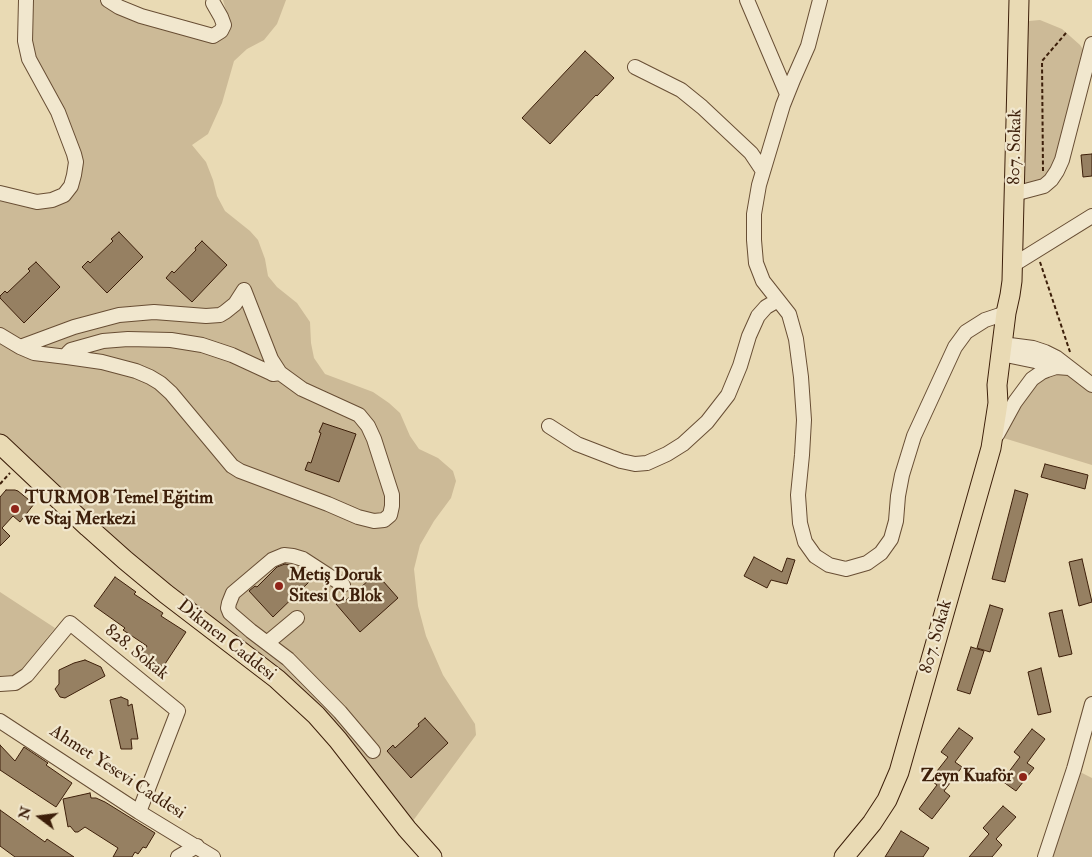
<!DOCTYPE html>
<html>
<head>
<meta charset="utf-8">
<style>
	body { margin:0 }
	#map { position:relative; width:1092px; height:857px; overflow:hidden; background:#e9dab4; font-family:"IM FELL Double Pica",serif }
	canvas { display:block }
	.north { position:absolute; left:15px; top:792px; width:50px; height:50px; -webkit-text-stroke:4px #f1e7ce; paint-order:stroke; rotate:285deg; font-size:14px; font-weight:700; line-height:20px; text-align:center; color:#3d1f0a }
	.north::after { content:''; display:block; margin:auto; width:18px; height:22px; background:#3d1f0a; clip-path:polygon(50% 0,100% 100%,50% 72%,0 100%) }
</style>
</head>
<body>
<div id="map">
<canvas width="1092" height="857"></canvas>
<div class="north">N</div>
</div>
<script>
const ctx = document.querySelector('canvas').getContext('2d');
ctx.lineJoin = 'round';
function fillPath(path, color) { ctx.fillStyle = color; ctx.fill(path, 'evenodd'); }
const shape = rows => new Path2D(rows.map(r => 'M' + r).join(''));
function trace(path, color, width, dash) { ctx.strokeStyle = color; ctx.lineWidth = width; ctx.lineCap = dash ? 'butt' : 'round'; ctx.setLineDash(dash || []); ctx.stroke(path); }
function label(font, color, halo, rows, align = 'center') {
  ctx.font = font + ' "IM FELL Double Pica",serif'; ctx.lineWidth = 4.5; ctx.setLineDash([]); ctx.textBaseline = 'middle'; ctx.strokeStyle = halo; ctx.fillStyle = color; for (const [text, x, y, turn = 0] of rows) {
    ctx.save(); ctx.translate(x, y); ctx.rotate((+turn || 0) * Math.PI / 180); ctx.textAlign = isNaN(turn) ? turn : align; if (halo) ctx.strokeText(text, 0, 0); ctx.fillText(text, 0, 0); ctx.restore();
  }
}
const green = shape([
	[26,0,103,0,212,39,227,14,223,0,286,0,277,24,264,40,247,49,234,61,222,103,208,134,192,145,206,162,213,180,217,196,225,211,250,231,258,240,265,259,268,276,277,287,297,303,310,322,311,343,314,358,325,374,373,392,389,403,400,413,410,436,419,449,438,458,453,471,456,481,451,498,434,521,420,545,414,569,418,606,426,636,443,675,475,724,476,735,407,829,338,740,0,444,0,193,17,198,64,195,76,162,29,59],
	[1040,20,1062,29,1080,45,1089,58,1057,171,1014,194,1018,22],
	[1056,367,1092,385,1092,465,997,436,1015,402],
	[0,592,55,628,17,675,0,676],
	[1074,769,1092,778,1092,857,1045,857]
]);
const building = shape([
	[585,51,614,78,597,96,596,95,550,144,522,118,585,51],
	[1092,154,1092,176,1083,177,1081,155,1092,154],
	[119,232,143,257,107,293,82,267,88,261,90,263,113,241,111,239,119,232],
	[202,241,227,265,192,302,166,278,172,271,174,273,196,250,195,248,202,241],
	[36,262,60,287,24,323,0,298,0,296,5,291,7,293,30,271,28,269,36,262],
	[323,423,356,434,339,482,305,470,308,462,311,463,321,433,319,432,323,423],
	[1045,464,1088,475,1085,489,1041,477,1045,464],
	[6,490,15,490,18,491,34,504,20,522,13,516,2,528,10,536,0,546,0,497,6,490],
	[1015,490,1028,494,1005,582,992,579,1015,490],
	[754,557,782,572,787,558,795,560,787,584,771,580,767,588,744,576,754,557],
	[1082,559,1092,602,1079,606,1069,562,1082,559],
	[285,564,294,566,309,582,273,617,249,591,255,586,257,587,277,567,285,564],
	[375,572,398,598,360,632,336,604,343,599,345,601,369,580,368,578,375,572],
	[115,577,136,592,134,594,163,613,161,616,186,632,163,667,143,653,147,646,123,630,125,628,94,606,115,577],
	[990,605,1003,609,990,652,977,648,990,605],
	[1062,610,1072,654,1059,657,1049,613,1062,610],
	[971,647,984,651,970,694,957,690,971,647],
	[85,660,101,667,105,676,65,698,60,697,55,689,59,684,59,670,74,663,85,660],
	[1041,668,1051,712,1038,715,1028,672,1041,668],
	[121,697,128,700,128,706,132,704,138,739,131,739,132,749,121,749,110,700,121,697],
	[425,718,448,743,411,778,387,751,393,745,395,748,419,726,418,724,425,718],
	[959,728,973,738,955,762,962,767,944,791,950,796,932,819,919,809,937,785,930,780,948,757,941,752,959,728],
	[1032,729,1045,739,1027,763,1034,768,1016,791,1002,781,1020,757,1014,752,1032,729],
	[0,745,15,761,24,747,48,763,46,765,72,783,56,807,0,770,0,745],
	[90,793,91,798,96,798,105,802,155,833,146,848,143,847,138,854,135,852,132,857,113,857,118,848,85,827,78,832,75,832,70,826,68,827,63,799,90,793],
	[1003,806,1016,817,996,839,1002,845,992,857,969,857,989,834,983,828,1003,806],
	[0,810,45,842,47,839,74,857,15,857,0,846,0,810],
	[901,831,929,848,923,857,885,857,901,831]
]);
const path = shape([
	[1043,171,1042,61,1066,33],
	[1040,262,1070,352],
	[0,484,10,473]
]);
const minor = shape([
	[108,0,119,7,141,16,213,36,221,31,224,25,221,17,213,3],
	[747,0,787,94],
	[820,0,808,46,793,80,783,105,759,185,754,214,754,240,756,263,763,281,789,314,796,339,801,377,804,420,802,455,798,495,800,523,805,542,815,556,829,565,846,569,867,563,881,553,891,539,896,521,898,496,902,475,914,436,955,347,966,332,985,320,1006,313],
	[635,67,681,90,702,107,751,153,763,171],
	[0,193,37,202,52,200,64,195,71,186,74,175,76,162,74,154,58,112,29,59,25,41,26,0],
	[1014,194,1044,186,1051,180,1057,171,1062,160,1092,44],
	[1013,265,1092,216],
	[0,335,20,347,34,353,67,357,102,362,136,371,150,377,160,383,171,393,232,466,240,471,328,504,358,517,374,521,384,520,390,515,392,506,392,495,374,439,368,426,359,415,302,389,280,373,271,359,244,290],
	[1002,344,1033,348,1045,352,1057,358,1092,385],
	[20,347,74,327,119,315,154,312,206,316,220,315,225,312,235,304,244,290],
	[1001,354,1059,366],
	[67,357,68,353,71,350,103,341,128,339,171,340,202,345,232,355,271,373,273,374,280,373],
	[549,426,577,444,621,461,635,464,647,463,667,454,683,444,707,422,728,395,740,366,749,336,758,316,766,307,778,300],
	[997,435,1015,402,1032,379,1042,372,1047,370,1056,367,1069,368],
	[343,585,303,559,293,556,284,555,272,560,233,593,229,603,228,608,230,613,251,631,288,659,340,712,373,751],
	[267,643,297,618],
	[0,684,15,683,27,675,70,623,178,711,139,812],
	[0,721,139,812,213,857],
	[178,857,197,846],
	[1045,857,1074,769,1092,704]
]);
const major = shape([
	[0,444,88,527,125,560,166,594,277,679,316,715,338,740,407,829,432,857],
	[844,857,872,823,887,800,899,772,991,448,998,403,997,385,1006,313,1010,295,1012,281,1019,0]
]);
const markers = [
	[15,509,5,"#8f2418"],
	[279,586,5,"#8f2418"],
	[1023,777,5,"#8f2418"]
];
const streetNames = [
	["807. Sokak",1016,147,-89],
	["807. Sokak",937,637,-74],
	["Dikmen Caddesi",226,641,38],
	["828. Sokak",136,653,39],
	["Ahmet Yesevi Caddesi",117,773,33]
];
const poiNames = [
	["TURMOB Temel Eğitim",25,499],
	["ve Staj Merkezi",25,520],
	["Metiş Doruk",289,576],
	["Sitesi C Blok",289,597],
	["Zeyn Kuaför",1013,777,"right"]
];
fillPath(green, '#ccba97');
fillPath(building, '#968062');
trace(building, '#3d1f0a', 1);
trace(minor, '#684e34', 16);
trace(major, '#3d1f0a', 21);
trace(path, '#3d1f0a', 2, [4, 2.5]);
trace(minor, '#f1e7ce', 14);
trace(major, '#e9dab4', 19);
for (const [x, y, r, color] of markers) { const dot = new Path2D(); dot.arc(x, y, r, 0, 2 * Math.PI); ctx.fillStyle = color; ctx.fill(dot); trace(dot, '#f1e7ce', 2); }
label('18px', '#3d1f0a', '#f1e7ce', streetNames);
label('bold 18px', '#3d1f0a', '#f1e7ce', poiNames, 'left');
</script>
</body>
</html>
